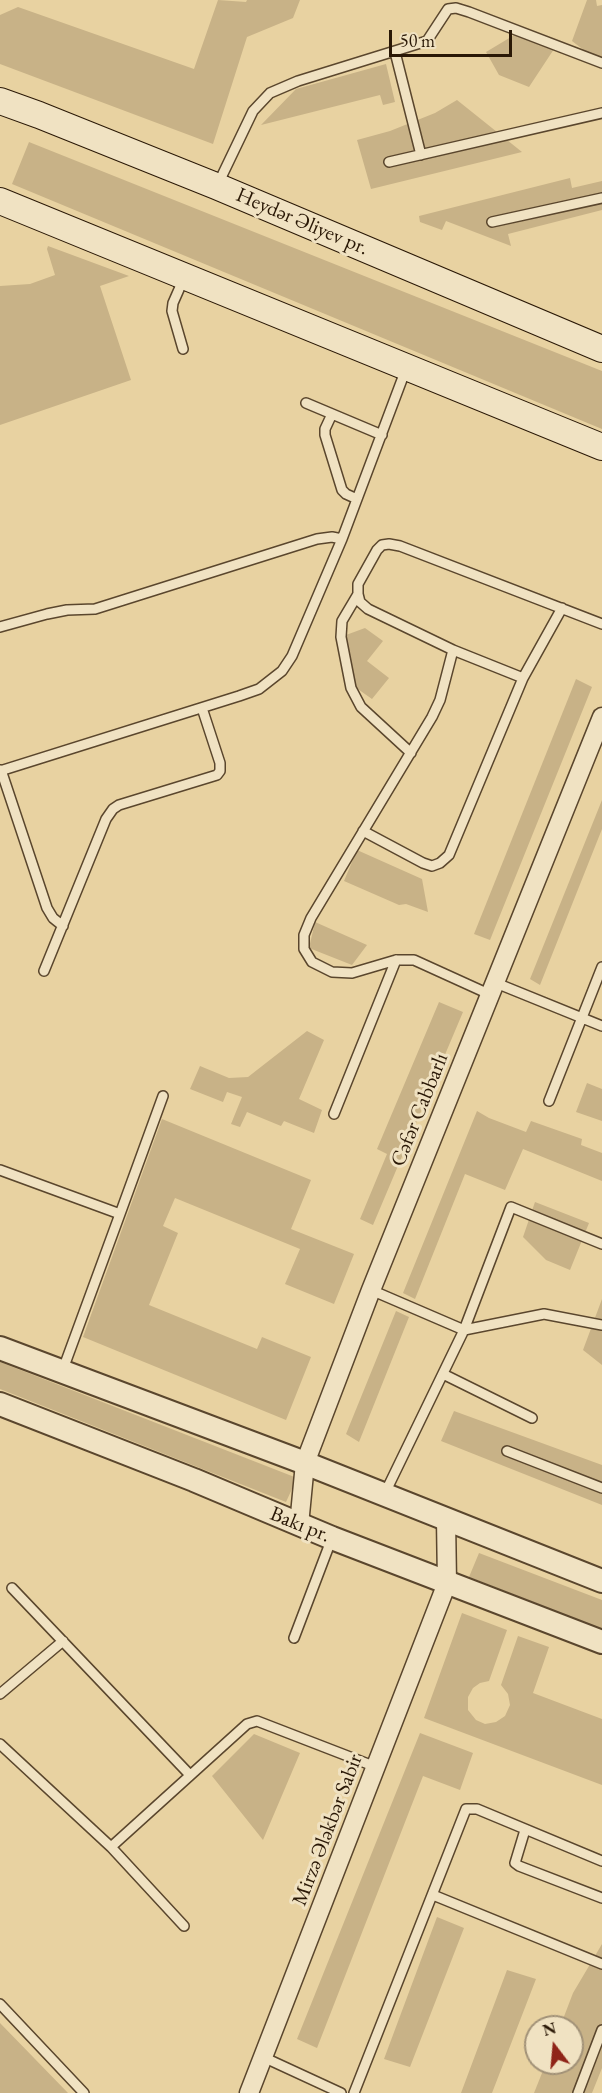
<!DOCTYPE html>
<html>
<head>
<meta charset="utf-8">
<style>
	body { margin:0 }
	#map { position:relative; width:602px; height:2093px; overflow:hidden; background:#e8d2a1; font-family:"EB Garamond",serif }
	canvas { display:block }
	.north { position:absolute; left:524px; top:2015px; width:60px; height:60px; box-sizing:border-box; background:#f0e2c2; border:2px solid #a19177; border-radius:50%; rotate:344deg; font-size:16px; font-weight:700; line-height:24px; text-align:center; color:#2a1806 }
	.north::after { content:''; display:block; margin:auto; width:21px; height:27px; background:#8f2418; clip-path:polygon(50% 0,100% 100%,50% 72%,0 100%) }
	.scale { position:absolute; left:389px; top:30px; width:123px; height:27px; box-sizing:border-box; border:3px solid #2a1806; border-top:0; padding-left:8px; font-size:18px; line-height:21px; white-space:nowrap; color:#2a1806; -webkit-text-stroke:4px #f0e2c2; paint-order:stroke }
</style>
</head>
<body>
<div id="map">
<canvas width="602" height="2093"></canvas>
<div class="north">N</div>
<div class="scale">50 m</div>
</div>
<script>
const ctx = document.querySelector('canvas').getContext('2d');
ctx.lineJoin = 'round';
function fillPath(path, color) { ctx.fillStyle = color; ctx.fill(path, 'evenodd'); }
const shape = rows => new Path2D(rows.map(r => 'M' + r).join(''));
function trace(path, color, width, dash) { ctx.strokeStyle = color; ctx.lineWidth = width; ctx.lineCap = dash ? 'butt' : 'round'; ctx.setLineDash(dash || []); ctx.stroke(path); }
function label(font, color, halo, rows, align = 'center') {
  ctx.font = font + ' "EB Garamond",serif'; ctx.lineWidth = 6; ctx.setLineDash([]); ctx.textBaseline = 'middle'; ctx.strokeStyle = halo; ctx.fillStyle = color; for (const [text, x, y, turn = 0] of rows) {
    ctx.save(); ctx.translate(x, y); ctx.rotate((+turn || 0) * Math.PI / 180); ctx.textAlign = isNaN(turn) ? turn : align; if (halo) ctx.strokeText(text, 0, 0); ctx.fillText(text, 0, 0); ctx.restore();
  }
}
const green = shape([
	[218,0,246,2,247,0,300,0,293,18,247,37,213,144,0,64,0,15,18,7,194,69],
	[587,0,596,0,597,6,602,5,602,64,572,41],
	[516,34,556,46,529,87,499,75,486,52],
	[386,64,395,102,383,105,380,95,261,125,296,89],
	[457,100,522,152,371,189,357,140,390,131,435,113],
	[29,142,602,371,602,429,12,184],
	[570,178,572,188,602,181,602,210,508,234,511,246,446,221,442,230,420,222,419,216],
	[48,246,129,276,100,286,131,380,0,425,0,286,30,284,55,275,47,249],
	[365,628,383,641,367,661,389,678,372,699,355,687,346,635],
	[576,679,592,687,490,940,474,934],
	[602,800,602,829,540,985,530,979],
	[357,850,422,879,428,912,406,904,399,905,344,881],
	[315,922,367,945,352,965,309,948],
	[439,1002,463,1012,373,1225,360,1219,387,1154,377,1149],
	[307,1031,324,1040,299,1099,322,1110,314,1133,284,1121,281,1126,247,1112,240,1127,231,1124,242,1097,227,1092,223,1102,190,1089,200,1066,229,1078,248,1077],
	[587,1083,602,1089,602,1121,576,1112],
	[477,1111,489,1118,526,1132,531,1121,582,1139,581,1145,602,1153,602,1181,523,1149,505,1190,465,1174,415,1299,403,1293],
	[162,1119,311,1180,291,1229,354,1254,334,1304,285,1284,300,1249,175,1198,163,1226,178,1233,149,1305,257,1349,262,1337,311,1357,286,1420,83,1337],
	[535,1202,589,1223,570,1270,546,1260,523,1237],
	[602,1299,602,1365,583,1350],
	[396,1311,409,1317,359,1442,346,1434],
	[0,1362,297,1478,286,1502,0,1389],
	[454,1411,602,1465,602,1505,441,1441],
	[479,1553,602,1600,602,1629,469,1577],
	[462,1613,507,1630,489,1681,480,1683,473,1688,468,1697,468,1710,476,1720,485,1724,496,1722,505,1716,510,1705,508,1694,501,1685,518,1636,549,1647,533,1693,602,1719,602,1785,424,1718],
	[420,1733,473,1753,460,1790,423,1776,317,2048,297,2039],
	[254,1734,300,1753,263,1840,212,1776],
	[437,1917,464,1928,410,2067,384,2059],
	[602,1944,602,2068,592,2093,534,2093,546,2063,572,2063,572,2027,560,2027,573,1993],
	[507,1970,536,1979,492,2093,461,2093],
	[0,2023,68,2093,0,2093]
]);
const service = shape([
	[395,52,421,155],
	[389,162,602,113],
	[218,184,253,111,270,93,298,81,427,41,448,9,456,8,469,12,602,63],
	[492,222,602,198],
	[183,349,172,311,173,303,184,278],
	[306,403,382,435],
	[332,414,325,429,325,435,342,490,346,494,357,499],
	[358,594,342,621,341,637,351,688,361,707,411,753],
	[0,627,47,614,67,610,95,609,317,539,332,537,342,539],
	[453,650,440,700,432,717,311,918,304,935,304,949,312,962,332,972,352,973,396,960,414,960,491,995],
	[523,678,453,650,368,609,360,602,358,594,358,584,377,550,382,545,389,544,400,546,602,624],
	[1,770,47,908,53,918,63,926],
	[0,771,239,696,259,689,282,671,292,656,342,539,406,369],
	[363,831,423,863,432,866,440,863,449,855,523,678,562,608],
	[44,971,106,819,113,809,119,805,217,775,220,771,220,763,202,708],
	[496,983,602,1026],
	[549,1101,602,967],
	[334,1114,396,960],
	[0,1170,120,1214,62,1372],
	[120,1214,163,1096],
	[602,1244,511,1207,464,1330,544,1314,602,1325],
	[371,1290,464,1330,385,1493],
	[443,1374,532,1418],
	[507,1451,602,1488],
	[12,1588,190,1775],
	[294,1638,332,1538],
	[0,1694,63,1641],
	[0,1744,111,1847],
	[525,1830,515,1863,519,1866,602,1898],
	[433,1895,602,1964],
	[184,1926,111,1847,247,1724,257,1721,376,1767],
	[0,2004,84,2093],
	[263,2057,341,2093],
	[354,2093,466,1809,477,1809,602,1861],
	[578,2093,602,2030]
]);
const minor = shape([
	[299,1525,305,1463,371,1290,602,717],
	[249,2093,447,1583,446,1519]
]);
const tertiary = shape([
	[0,1348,305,1463,602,1581],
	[0,1404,194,1480,332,1538,602,1642]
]);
const secondary = shape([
	[0,101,39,115,216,186,602,349],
	[0,201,602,447]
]);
const streetNames = [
	["Heydər Əliyev pr.",302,222,23],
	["Cəfər Cabbarlı",420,1110,-68],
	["Bakı pr.",300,1525,22],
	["Mirzə Ələkbər Sabir",328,1830,-69]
];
fillPath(green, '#c8b287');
trace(service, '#5a462d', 12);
trace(minor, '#5a462d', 21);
trace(tertiary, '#5a462d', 26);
trace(secondary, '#2a1806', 28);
trace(service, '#f0e2c2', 9);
trace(minor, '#f0e2c2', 18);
trace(tertiary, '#f0e2c2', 22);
trace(secondary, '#f0e2c2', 26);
label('21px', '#2a1806', '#f0e2c2', streetNames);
</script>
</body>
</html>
